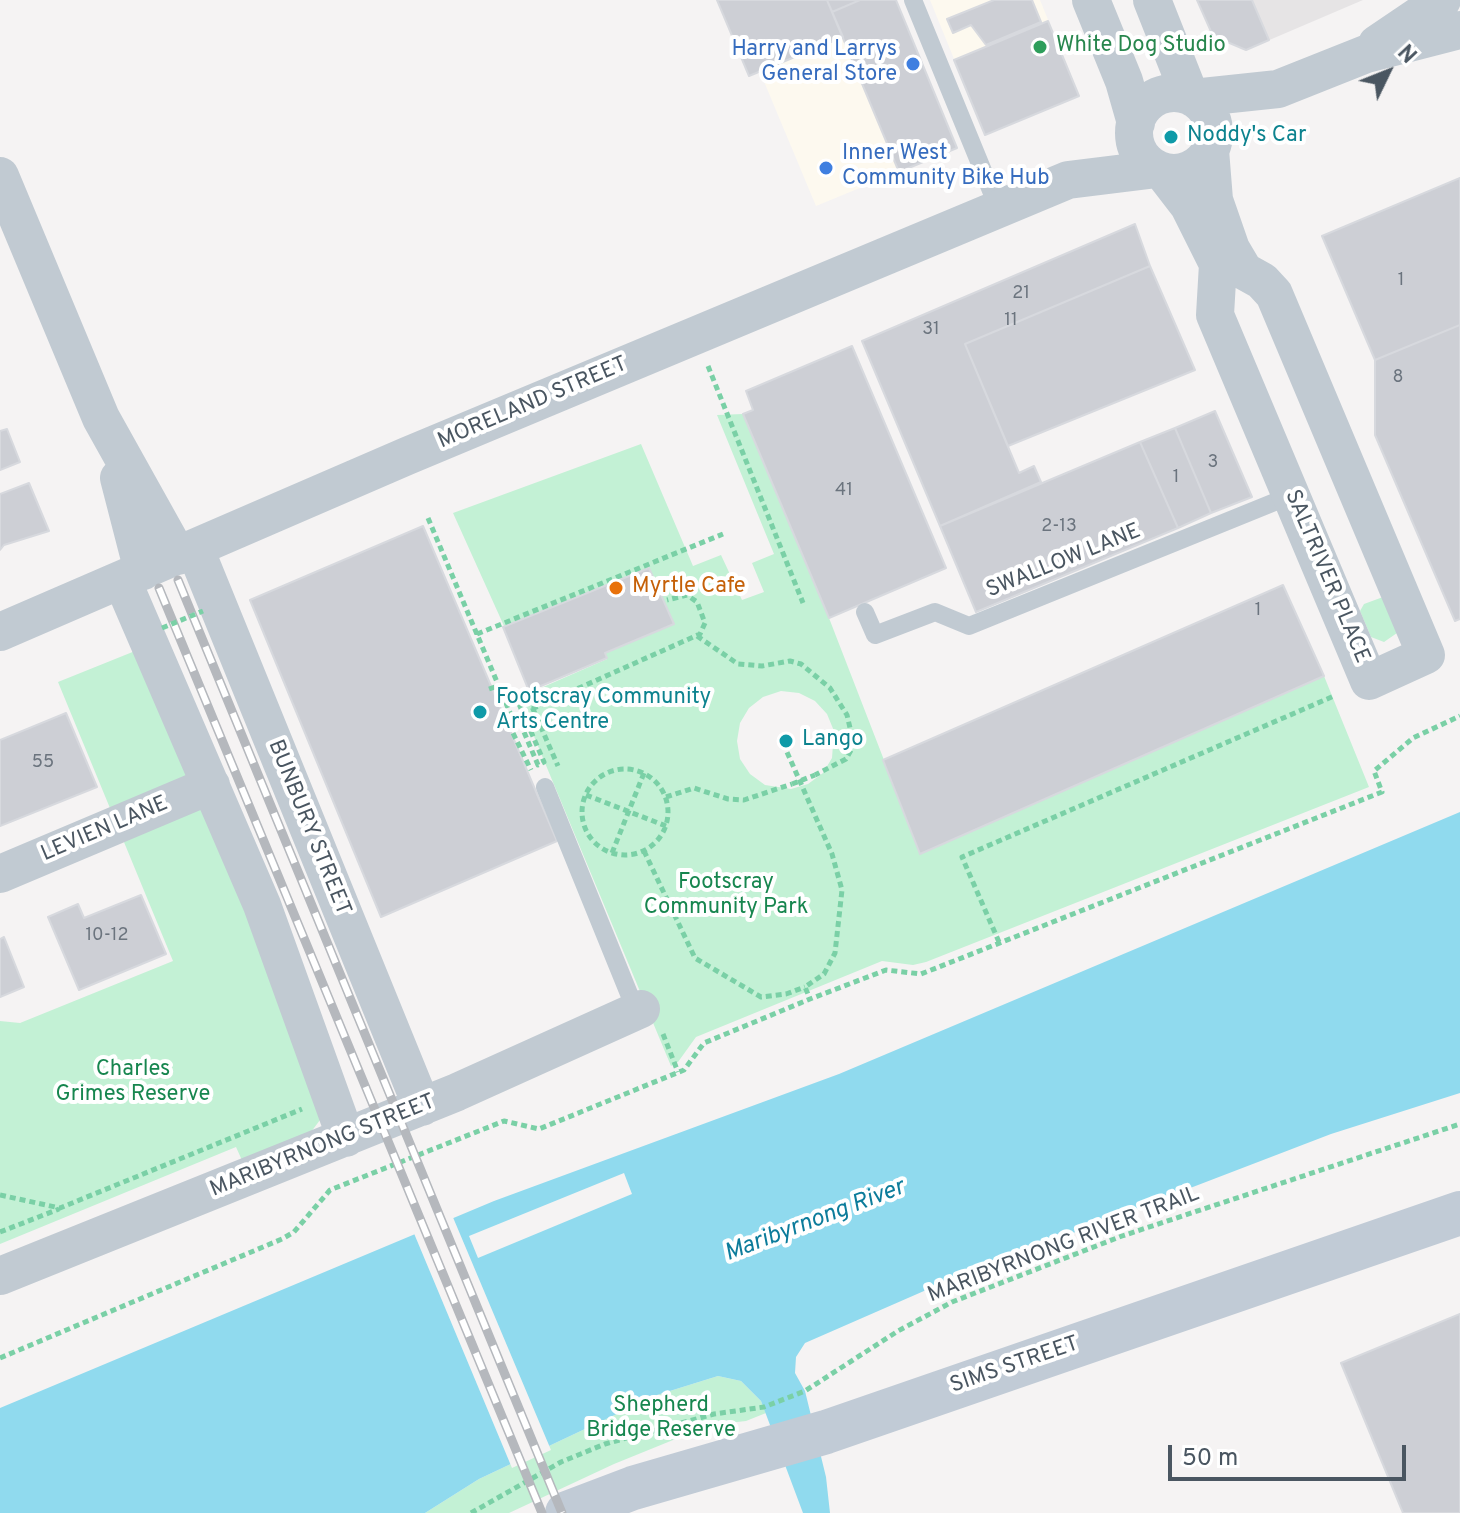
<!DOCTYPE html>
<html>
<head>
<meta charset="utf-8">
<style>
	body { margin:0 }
	#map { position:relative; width:1460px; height:1513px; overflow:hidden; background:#f5f3f3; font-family:Overpass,sans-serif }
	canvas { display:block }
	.north { position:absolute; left:1348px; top:32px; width:80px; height:80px; -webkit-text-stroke:6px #fff; paint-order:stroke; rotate:47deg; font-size:22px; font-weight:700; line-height:32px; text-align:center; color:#4a5661 }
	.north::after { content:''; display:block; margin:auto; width:28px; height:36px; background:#4a5661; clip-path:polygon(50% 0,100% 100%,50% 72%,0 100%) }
	.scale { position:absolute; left:1168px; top:1445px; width:238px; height:36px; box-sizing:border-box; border:4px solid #4a5661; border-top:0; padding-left:10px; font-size:24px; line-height:28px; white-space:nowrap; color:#4a5661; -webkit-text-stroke:6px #fff; paint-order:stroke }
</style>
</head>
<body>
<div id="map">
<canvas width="1460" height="1513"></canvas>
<div class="north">N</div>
<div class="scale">50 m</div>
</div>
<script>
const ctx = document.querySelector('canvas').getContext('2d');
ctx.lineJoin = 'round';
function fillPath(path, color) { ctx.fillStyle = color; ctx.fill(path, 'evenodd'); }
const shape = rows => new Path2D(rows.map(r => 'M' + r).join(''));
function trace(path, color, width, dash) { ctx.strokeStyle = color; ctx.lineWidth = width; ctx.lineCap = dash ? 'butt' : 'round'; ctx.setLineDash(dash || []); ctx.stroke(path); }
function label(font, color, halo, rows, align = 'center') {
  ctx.font = font + ' Overpass,sans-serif'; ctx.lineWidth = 8; ctx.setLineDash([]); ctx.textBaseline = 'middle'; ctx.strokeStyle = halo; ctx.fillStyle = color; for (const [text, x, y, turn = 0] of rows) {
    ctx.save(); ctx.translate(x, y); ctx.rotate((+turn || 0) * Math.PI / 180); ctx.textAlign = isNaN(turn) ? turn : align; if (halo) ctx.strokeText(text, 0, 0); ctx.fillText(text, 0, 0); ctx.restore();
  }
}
const commercial = shape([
	[717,0,896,0,957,148,816,206,760,72,749,76],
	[930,0,1040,0,1079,96,985,135]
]);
const education = shape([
	[1197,0,1363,0,1246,50,1213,36]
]);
const green = shape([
	[743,414,829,618,920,853,1324,676,1369,787,926,962,913,965,882,961,696,1037,678,1062,671,1066,518,698,607,659,605,653,674,623,648,568,504,626,453,513,641,444,693,566,721,555,742,600,764,592,752,563,774,554,717,415],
	[781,691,799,693,815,701,827,714,834,731,832,758,823,773,808,784,791,789,765,785,750,774,740,759,737,741,740,723,749,708,763,697],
	[1383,597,1397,633,1384,642,1371,637,1360,611,1364,604],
	[140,649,329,1108,302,1144,245,1167,236,1147,0,1244,0,1021,20,1023,173,961,58,682],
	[718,1376,741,1381,761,1401,766,1413,746,1421,710,1425,614,1464,509,1513,425,1513,479,1479,657,1395]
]);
const water = shape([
	[1460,812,1460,1093,1331,1134,940,1284,805,1343,796,1357,795,1373,805,1391,826,1477,830,1513,803,1513,761,1401,741,1381,718,1376,657,1395,479,1479,425,1513,0,1513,0,1408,494,1201,839,1074]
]);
const pier = shape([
	[624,1173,632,1194,478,1258,469,1236],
	[452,1215,551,1450,512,1468,413,1231]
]);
const building = shape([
	[717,0,827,0,843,37,749,76,717,0],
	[827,0,860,0,832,12,827,0],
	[860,0,896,0,957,148,899,172,832,12,860,0],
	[994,0,1032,0,1041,22,986,45,971,25,953,33,947,19,994,0],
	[1197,0,1252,0,1269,40,1246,50,1213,36,1197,0],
	[1048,21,1079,96,985,135,954,60,1048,21],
	[1460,178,1460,325,1375,360,1322,236,1460,178],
	[1135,224,1150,266,965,344,1019,473,1034,466,1041,482,940,526,862,341,1135,224],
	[1150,266,1195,370,1008,446,965,344,1150,266],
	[1460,325,1460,619,1455,621,1375,435,1375,360,1460,325],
	[852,346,946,568,829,618,743,414,753,410,746,391,852,346],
	[1215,411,1252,497,1211,513,1175,428,1215,411],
	[1175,428,1211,513,1178,528,1140,442,1175,428],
	[7,429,20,462,0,470,0,431,7,429],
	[1140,442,1178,528,976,612,940,526,1140,442],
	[29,483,49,531,4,545,0,550,0,494,29,483],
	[423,526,557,841,381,917,250,600,423,526],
	[649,568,674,624,605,653,607,658,529,691,503,627,649,568],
	[1283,585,1324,676,920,854,883,760,1283,585],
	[66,713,97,787,0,826,0,740,66,713],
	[141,895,166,954,79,990,48,917,78,904,84,918,141,895],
	[4,937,24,987,0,997,0,939,4,937],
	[1460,1314,1460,1513,1403,1513,1341,1363,1460,1314]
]);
const path = shape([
	[708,366,803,603],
	[428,518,516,727,521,725,538,765,544,762,516,697,526,693,558,766],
	[477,634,723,534],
	[697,636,738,664,762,666,790,661,801,664,830,688,847,715,854,745,846,759,815,775],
	[489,689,498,686],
	[532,709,700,634,705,623,697,602,687,595,667,600],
	[516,727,511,729,531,770],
	[783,743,832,854,842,890,835,953,824,974,805,987,810,999],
	'582 812a43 43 0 1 1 86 0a43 43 0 1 1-86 0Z',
	[586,795,666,826],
	[666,797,694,788,728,799,744,800,792,784],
	[644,851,695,958,761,997,786,994,805,987],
	[612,853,644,773],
	[999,942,962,857,1334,696],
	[663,1034,678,1072],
	[0,1195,60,1208,302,1109],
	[0,1232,59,1209],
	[0,1358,282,1239,294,1232,330,1190,504,1121,539,1129,684,1070,704,1043,810,999,886,970,921,974,1382,792,1374,771,1413,738,1460,716],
	[471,1513,561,1462,605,1444,714,1414,764,1407,805,1391,898,1331,952,1302,1122,1236,1460,1124]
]);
const lane = shape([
	[913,0,999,210],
	[865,612,875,635,935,612,969,626,1292,495],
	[545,787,636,1011]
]);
const street = shape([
	[1091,0,1124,81,1136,123],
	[1152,0,1190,96],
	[1377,44,1442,0],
	'1134 133a40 40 0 1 1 80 0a40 40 0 1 1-80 0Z',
	[1193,98,1278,89,1366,54,1460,30],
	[1162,171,1189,206,1218,264,1215,315,1369,681,1426,655,1274,294,1262,281,1244,271,1231,249,1214,200,1210,150],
	[0,176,101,418,178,556],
	[119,478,143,571],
	[195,549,422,1107],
	[122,580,262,905,346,1138],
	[0,632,407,456,1068,180,1157,169],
	[0,874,211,785],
	[0,1276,457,1092,641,1009]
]);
const secondary = shape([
	[567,1513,633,1488,826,1432,1460,1213]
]);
const rail = shape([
	[178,580,562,1513],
	[159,588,542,1513]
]);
const pathBridge = shape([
	[162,628,203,611],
	[792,784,815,775]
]);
const markers = [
	[1040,47,8,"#2e9e5b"],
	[913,64,8,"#3f7fe0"],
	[1171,137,8,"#0f9aa8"],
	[826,168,8,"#3f7fe0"],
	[616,588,8,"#e8710a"],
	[480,712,8,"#0f9aa8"],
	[786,741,8,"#0f9aa8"]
];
const numberNames = [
	["1",1401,281],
	["21",1021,294],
	["11",1011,321],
	["31",931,330],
	["8",1398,378],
	["3",1213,463],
	["1",1176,478],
	["41",844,491],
	["2-13",1059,527],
	["1",1258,611],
	["55",43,763],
	["10-12",107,936]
];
const leisureNames = [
	["White Dog Studio",1056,47]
];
const shopNames = [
	["Harry and Larrys",897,51],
	["General Store",897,76],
	["Inner West",842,155,"left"],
	["Community Bike Hub",842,180,"left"]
];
const cultureNames = [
	["Noddy's Car",1187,137],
	["Footscray Community",496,699],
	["Arts Centre",496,724],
	["Lango",802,741]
];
const streetNames = [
	["MORELAND STREET",533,404,-23],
	["SWALLOW LANE",1064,562,-22],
	["SALTRIVER PLACE",1326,577,67],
	["BUNBURY STREET",308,828,68],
	["LEVIEN LANE",105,830,-23],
	["MARIBYRNONG STREET",323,1147,-22],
	["MARIBYRNONG RIVER TRAIL",1064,1246,-21],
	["SIMS STREET",1015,1366,-19]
];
const foodNames = [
	["Myrtle Cafe",632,588]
];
const parkNames = [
	["Footscray",726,884],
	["Community Park",726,909],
	["Charles",133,1071],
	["Grimes Reserve",133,1096],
	["Shepherd",661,1407],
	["Bridge Reserve",661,1432]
];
const waterNames = [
	["Maribyrnong River",815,1222,-21]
];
fillPath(commercial, '#fdf9ef');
fillPath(education, '#e6e4e5');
fillPath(green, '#c3f1d5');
fillPath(water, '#90daee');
fillPath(pier, '#f5f3f3');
fillPath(building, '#cdcfd5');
trace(building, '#d7d9de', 2);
trace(path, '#7ad0a6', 5, [6, 4]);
trace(lane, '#c1cad2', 18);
trace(street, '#c1cad2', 38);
trace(secondary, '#c1cbd6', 44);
trace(rail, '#b5b8bd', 9);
trace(rail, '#fff', 6, [18]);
trace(pathBridge, '#7ad0a6', 5, [6, 4]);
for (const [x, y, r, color] of markers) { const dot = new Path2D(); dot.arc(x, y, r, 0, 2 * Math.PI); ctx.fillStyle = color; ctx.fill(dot); trace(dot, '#fff', 3); }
label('18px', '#6b747e', null, numberNames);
label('22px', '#27864d', '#fff', leisureNames, 'left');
label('22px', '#366cbe', '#fff', shopNames, 'right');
label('22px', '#0d838f', '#fff', cultureNames, 'left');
label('22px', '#4a5661', '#fff', streetNames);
label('22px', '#c56008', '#fff', foodNames, 'left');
label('22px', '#17864f', '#fff', parkNames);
label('italic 24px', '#0c7c9b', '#fff', waterNames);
</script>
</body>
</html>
